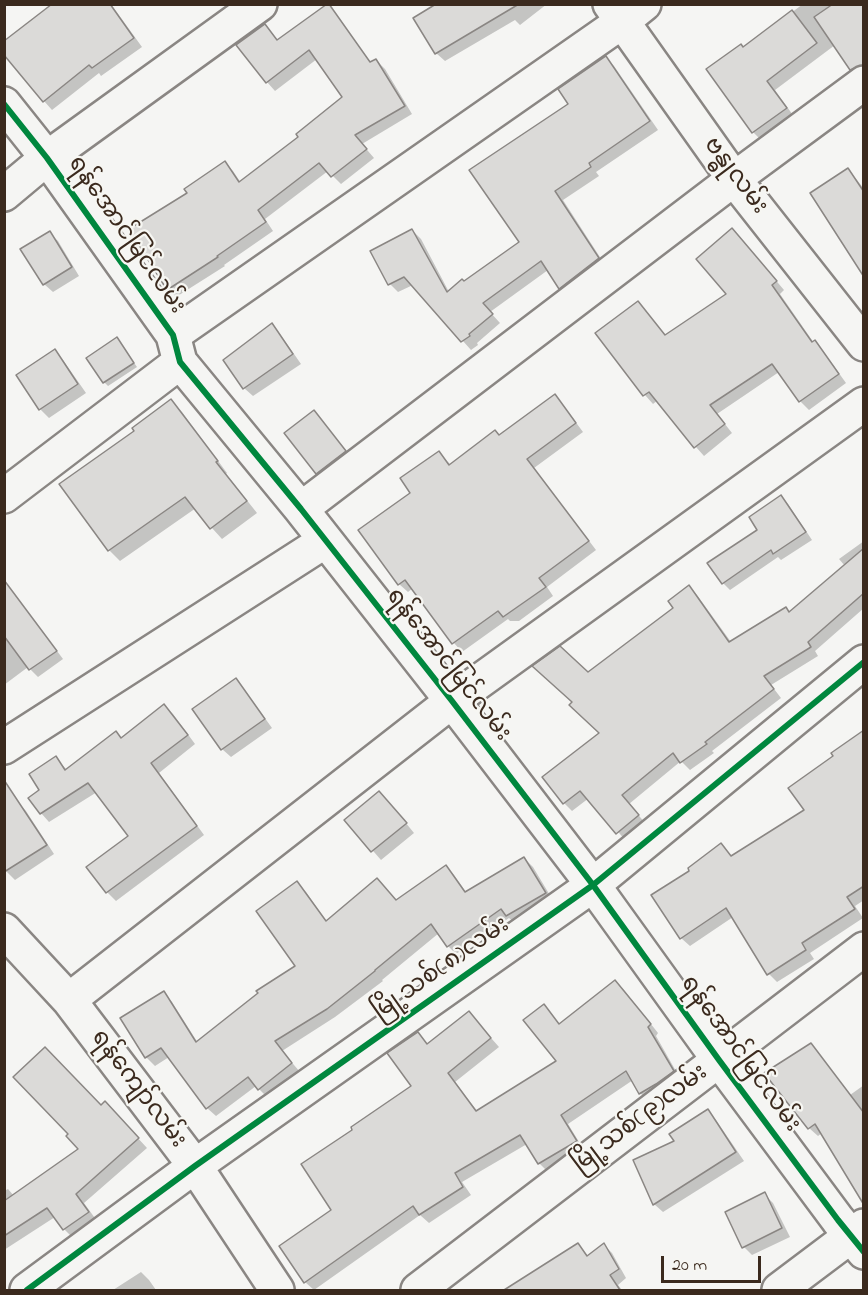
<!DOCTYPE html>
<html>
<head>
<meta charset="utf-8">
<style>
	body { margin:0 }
	#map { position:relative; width:868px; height:1295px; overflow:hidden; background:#f5f5f3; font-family:"Indie Flower",sans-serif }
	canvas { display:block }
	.frame { position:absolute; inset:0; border:6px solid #3b2a1e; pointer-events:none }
	.scale { position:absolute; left:661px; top:1256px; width:100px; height:27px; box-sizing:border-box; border:3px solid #3b2a1e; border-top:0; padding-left:8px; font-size:18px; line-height:21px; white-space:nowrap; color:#3b2a1e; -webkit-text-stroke:4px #f6f6f2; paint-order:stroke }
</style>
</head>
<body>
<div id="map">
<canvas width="868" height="1295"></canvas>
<div class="frame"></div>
<div class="scale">20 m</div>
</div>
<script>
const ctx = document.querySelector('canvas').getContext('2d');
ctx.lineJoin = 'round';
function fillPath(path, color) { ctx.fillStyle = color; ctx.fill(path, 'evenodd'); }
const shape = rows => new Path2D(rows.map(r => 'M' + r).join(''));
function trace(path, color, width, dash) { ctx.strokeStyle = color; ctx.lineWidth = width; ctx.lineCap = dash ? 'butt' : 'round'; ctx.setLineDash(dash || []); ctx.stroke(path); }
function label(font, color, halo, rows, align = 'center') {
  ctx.font = font + ' "Indie Flower","Noto Sans Myanmar",sans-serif'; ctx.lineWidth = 4.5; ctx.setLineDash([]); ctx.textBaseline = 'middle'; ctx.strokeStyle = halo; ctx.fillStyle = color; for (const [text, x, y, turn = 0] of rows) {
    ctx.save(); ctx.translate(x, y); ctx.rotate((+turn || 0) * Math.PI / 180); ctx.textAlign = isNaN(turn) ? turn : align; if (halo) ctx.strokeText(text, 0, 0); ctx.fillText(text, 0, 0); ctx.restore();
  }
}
const shadow = shape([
	[53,4,111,4,142,47,101,76,99,73,52,110,44,101],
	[439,4,547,4,520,25,515,20,445,61,436,53],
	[803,4,864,4,864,72,858,76,849,67,835,45,775,90,795,118,762,141,753,132,743,49],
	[328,6,336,14,371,63,376,60,385,69,412,114,362,144,374,158,341,184,328,171,265,219,273,231,224,265,225,266,176,297,168,289,189,193,225,163,233,171,241,183,301,137,344,97,317,59,275,91,267,82,264,26,278,41],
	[606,58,614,66,658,130,596,172,599,176,563,200,607,268,568,297,560,288,548,270,490,312,500,323,477,343,478,345,471,350,413,285,398,292,390,284,412,230,421,239,449,292,521,242,570,105],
	[848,170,857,180,864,189,864,274],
	[49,233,58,241,79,276,53,292,44,284],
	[740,238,784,290,780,294,814,343,815,342,823,351,846,383,809,410,800,401,779,372,717,414,732,433,704,456,696,447,658,400,653,404,645,395,597,334,641,307,650,316,666,336,728,294],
	[271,325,280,334,301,364,253,396,244,388],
	[117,338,137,367,108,386,104,382],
	[55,351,63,360,86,393,49,418,40,409,18,376],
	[555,396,563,405,583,432,534,468,596,550,547,587,553,596,519,621,510,621,508,619,462,652,454,643,413,588,408,592,399,584,412,493,439,453,451,465,500,436],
	[171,401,182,412,227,473,226,474,257,513,222,539,212,528,196,508,120,561,109,550,61,484,136,431],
	[322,421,354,460,326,481,318,473],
	[781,497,788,504,812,540,781,560,778,557,730,590,723,583],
	[864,541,864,608,815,651,818,656,771,685,781,698,712,751,714,753,690,770,681,761,629,804,646,824,626,841,589,798,572,811,564,803,601,733,588,674,675,609,689,587,697,595,731,642,786,609,790,613,845,566,839,559],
	[4,580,63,659,38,677,28,667,4,685],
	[236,680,244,689,272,728,231,757,222,749],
	[164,706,173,714,195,744,159,773,204,835,116,901,107,892,89,867,130,837,97,792,49,822,41,813,41,790,56,758,67,770,121,739],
	[864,732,864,900,855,906,863,918,810,953,814,959,777,982,769,974,733,917,690,946,681,938,692,871,721,845,732,857,806,810,835,756],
	[388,801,414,833,381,860,346,820],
	[18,802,26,811,54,854,15,880,4,869],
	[524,858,533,867,554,902,516,924,509,918,456,954,448,946,439,933,382,980,383,981,335,1017,282,1051,300,1072,268,1098,256,1086,216,1116,207,1108,169,1057,155,1066,146,1057,164,993,172,1002,198,1043,297,967,297,883,306,892,327,922,377,880,397,901,446,867,454,875,466,892],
	[615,982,624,990,658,1033,656,1036,681,1080,649,1101,640,1093,633,1080,568,1124,584,1150,548,1172,540,1164,527,1144,462,1182,471,1195,429,1223,420,1215,314,1290,305,1282,334,1210,355,1130,413,1086,418,1034,428,1045,469,1013,499,1047,455,1082,478,1112,559,1062,552,1015,560,1025],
	[819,1054,850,1095,864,1085,864,1202,822,1133,818,1136,809,1128],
	[101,1107,114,1112,147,1148,84,1203,97,1221,73,1238,64,1229,55,1217,4,1250,4,1191,8,1189,14,1196,80,1149],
	[708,1111,716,1120,744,1161,663,1212,654,1204,676,1142],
	[764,1194,773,1203,790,1237,752,1255,744,1247],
	[578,1244,588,1256,604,1245,612,1253,626,1278,618,1285,622,1290,504,1290],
	[141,1272,149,1280,156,1290,113,1290]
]);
const building = shape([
	[52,4,110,4,134,38,92,68,89,65,43,102,4,55,4,41,52,4],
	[327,4,329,4,370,62,376,59,405,106,355,135,367,149,331,177,319,163,258,210,266,222,217,256,218,257,167,290,129,229,187,193,184,189,225,161,239,182,298,137,296,134,342,97,309,50,266,83,236,45,265,24,277,40,327,4],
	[436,4,519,4,435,54,413,18,436,4],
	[833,4,864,4,864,65,850,70,814,17,833,4],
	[792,10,817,43,767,81,787,108,752,133,706,69,741,44,743,47,792,10],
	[606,56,650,121,589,163,591,167,555,191,599,258,559,289,541,261,483,303,493,314,469,334,470,336,461,342,404,277,388,285,370,251,412,229,447,292,462,279,464,281,519,242,469,170,568,104,558,89,606,56],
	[848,168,864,192,864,277,810,193,848,168],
	[732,228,777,281,772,285,812,342,815,340,839,374,799,402,772,364,710,405,725,424,694,448,649,392,643,396,595,333,638,301,665,335,726,294,696,259,732,228],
	[50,231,72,267,43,285,20,249,50,231],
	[272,323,293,354,243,389,223,360,272,323],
	[117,337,134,363,103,383,86,358,117,337],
	[55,349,78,384,39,410,16,375,55,349],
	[555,394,576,423,527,459,589,541,539,578,546,587,503,617,498,611,452,644,405,580,398,585,358,530,410,493,400,478,439,451,449,465,495,430,499,435,555,394],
	[171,399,218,461,216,462,247,501,210,529,185,497,108,551,59,484,134,431,132,428,171,399],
	[314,410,346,451,316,474,284,433,314,410],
	[781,495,806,532,773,554,771,550,722,584,707,563,757,530,749,517,781,495],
	[864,548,864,593,808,642,811,647,764,676,774,689,705,742,707,744,680,763,673,753,622,795,639,815,616,834,580,791,563,804,542,777,599,733,569,705,572,702,532,666,560,646,588,672,673,608,668,601,689,585,729,642,786,607,789,612,864,548],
	[4,580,57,651,29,670,4,636,4,580],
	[236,678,265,719,221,750,192,709,236,678],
	[164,704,188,735,151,763,197,826,106,893,86,867,128,836,88,783,40,814,28,798,39,790,29,774,56,756,65,770,116,731,121,738,164,704],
	[864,730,864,886,847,897,855,909,802,943,806,950,767,975,726,908,680,939,651,895,689,871,688,868,721,843,731,856,804,810,788,788,833,756,831,753,864,730],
	[4,780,47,845,4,872,4,780],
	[379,791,407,823,371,852,344,820,379,791],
	[524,857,546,893,506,916,501,909,447,947,431,924,375,970,375,971,327,1009,275,1041,292,1063,258,1090,248,1077,206,1109,161,1048,145,1058,120,1018,164,991,196,1042,258,993,256,991,295,966,256,911,297,881,326,921,377,878,396,900,446,865,465,892,524,857],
	[615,980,651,1024,648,1027,674,1071,656,1084,639,1094,626,1071,561,1115,577,1141,538,1164,520,1135,455,1173,463,1187,419,1215,413,1206,304,1283,279,1246,331,1210,301,1164,352,1130,351,1127,411,1086,387,1053,418,1032,427,1044,469,1011,491,1038,448,1073,476,1111,556,1061,523,1020,544,1004,559,1024,615,980],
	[811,1043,864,1113,864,1205,815,1124,808,1129,764,1073,811,1043],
	[45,1047,101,1105,105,1101,139,1138,76,1194,89,1212,63,1230,47,1208,4,1236,4,1201,78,1149,66,1136,68,1134,13,1077,45,1047],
	[708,1109,736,1152,653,1205,633,1160,674,1141,669,1134,708,1109],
	[765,1192,782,1228,742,1248,725,1212,765,1192],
	[578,1243,587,1256,604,1243,619,1269,610,1275,620,1290,504,1290,578,1243]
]);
const minor = shape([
	[610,4,734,179,864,344],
	[4,104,47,158,173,335,180,362,301,509,452,701,593,885,719,1060,838,1220,864,1252],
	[4,194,47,158,260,4],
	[173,335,623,21,644,4],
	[4,496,180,362],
	[301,509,734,179,864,83],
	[4,747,325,541],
	[4,930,69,1000,195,1166,277,1290],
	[69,1000,452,701,864,404],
	[27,1290,195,1166,593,885,864,662],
	[418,1290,864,949],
	[779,1290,864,1226]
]);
const cycleway = shape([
	[4,104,47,158,173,335,180,362,301,509,452,701,593,885,719,1060,838,1220,864,1252],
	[27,1290,195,1166,593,885,864,662]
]);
const streetNames = [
	["ဗန္ဓုလမ်း",734,177,53],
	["ရန်အောင်မြင်လမ်း",125,236,55],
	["ရန်အောင်မြင်လမ်း",447,666,52],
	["မြို့သစ်(၈)လမ်း",442,970,-35],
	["ရန်အောင်မြင်လမ်း",739,1055,54],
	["ရန်ကျော်လမ်း",137,1090,53],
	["မြို့သစ်(၉)လမ်း",641,1120,-37]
];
fillPath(shadow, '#0003');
fillPath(building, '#dbdad8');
trace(building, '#8a8683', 1.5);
trace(minor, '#8a8683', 38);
trace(minor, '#f5f5f3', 33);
trace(cycleway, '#00873e', 6);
label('24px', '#3b2a1e', '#f6f6f2', streetNames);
</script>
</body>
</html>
